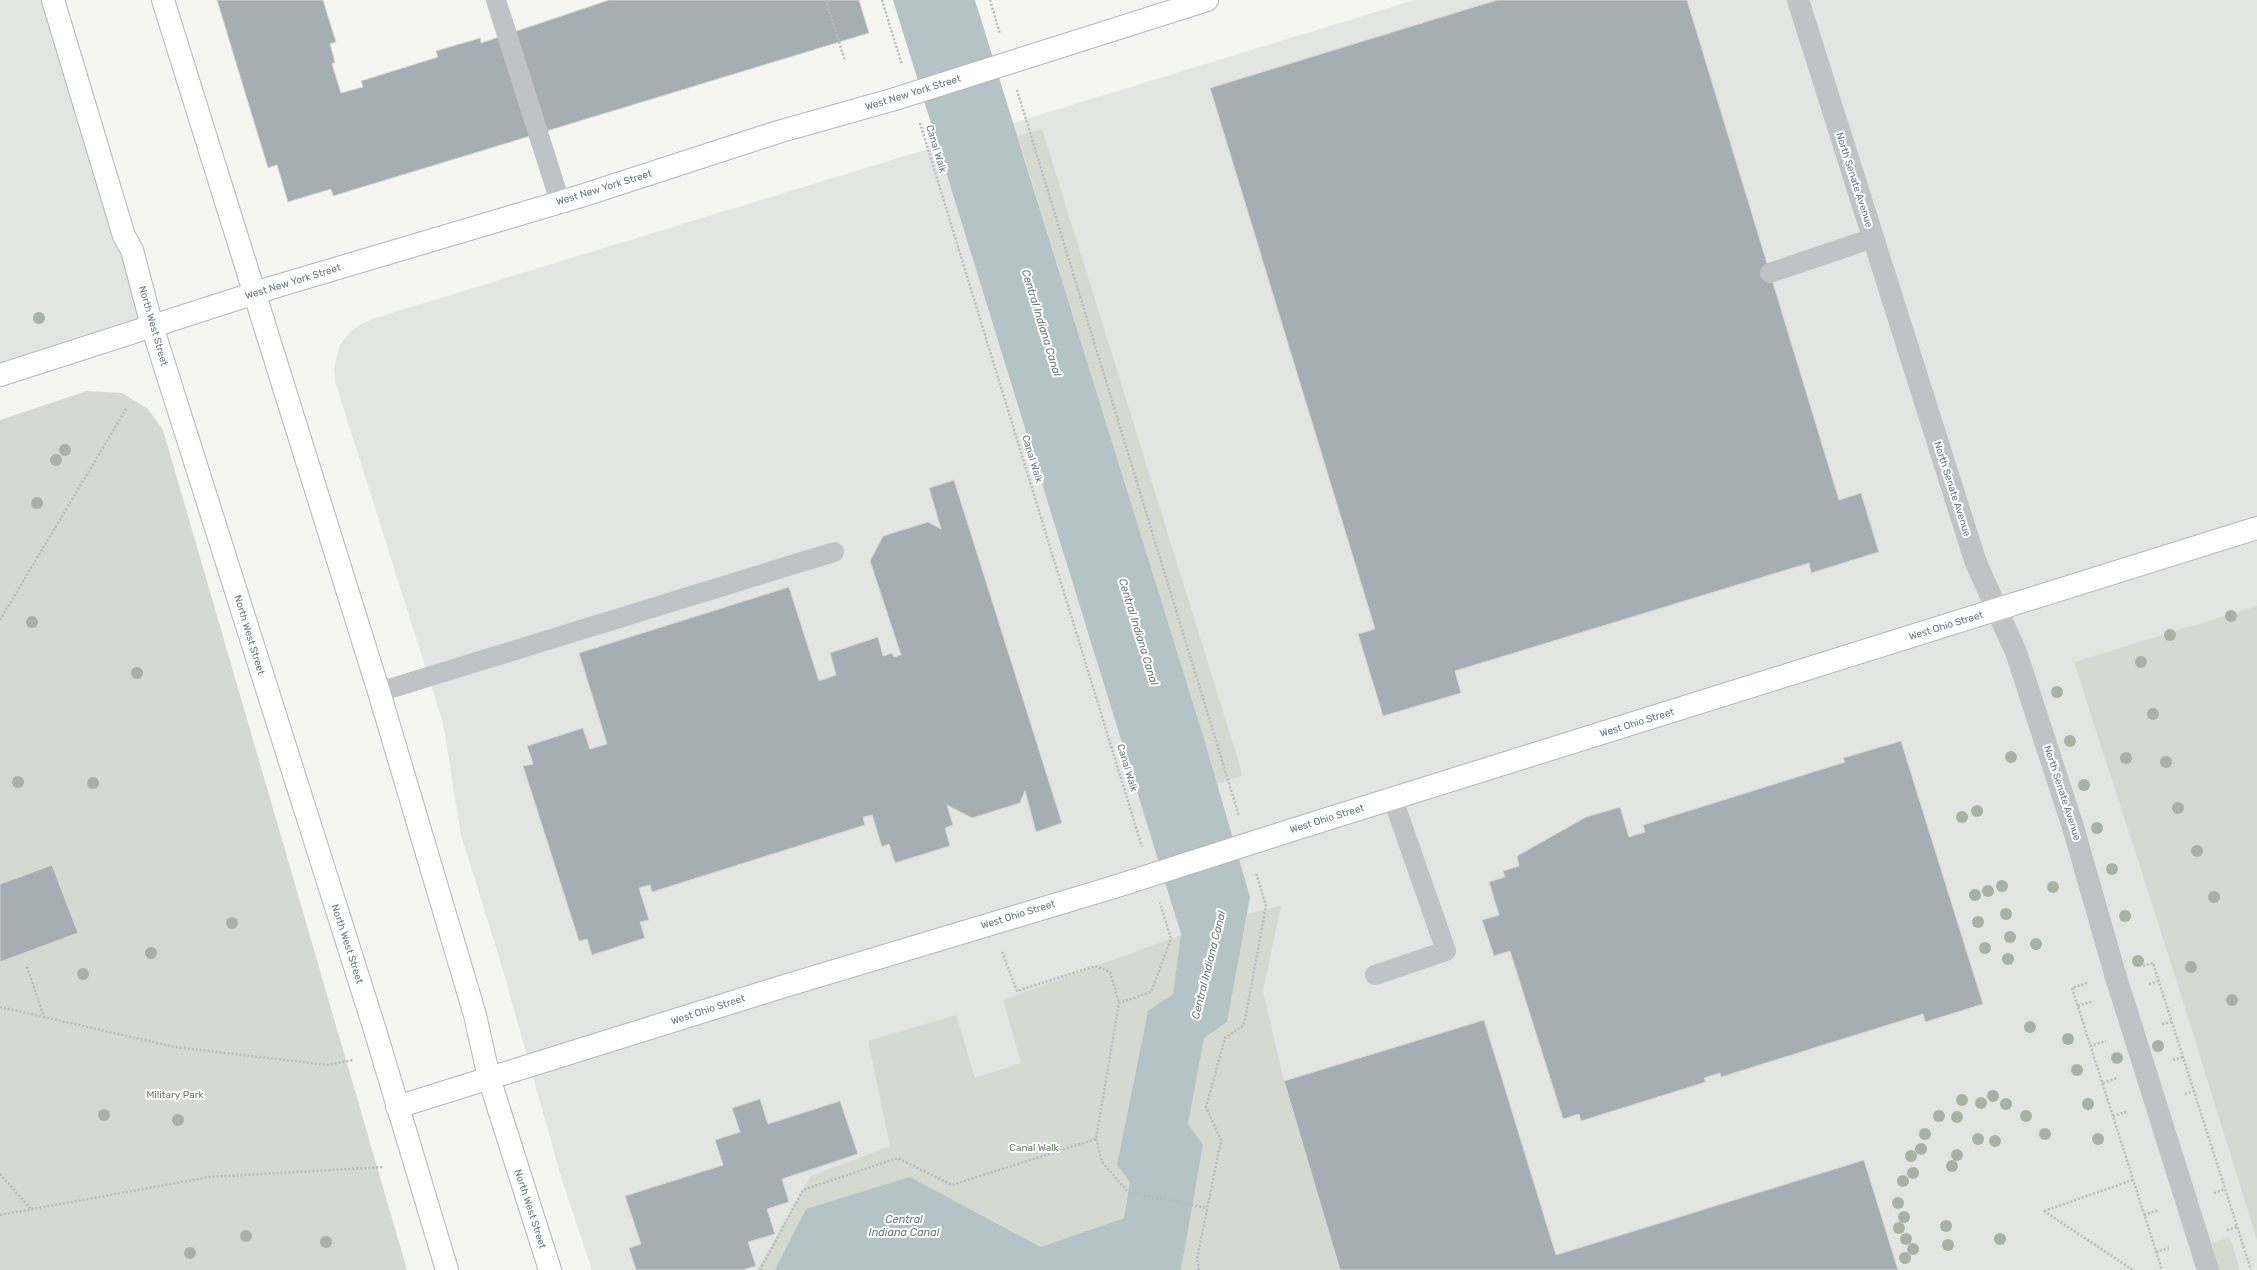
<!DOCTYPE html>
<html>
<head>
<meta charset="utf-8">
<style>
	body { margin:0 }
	canvas { display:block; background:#f5f5f2 }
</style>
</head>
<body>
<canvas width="2257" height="1270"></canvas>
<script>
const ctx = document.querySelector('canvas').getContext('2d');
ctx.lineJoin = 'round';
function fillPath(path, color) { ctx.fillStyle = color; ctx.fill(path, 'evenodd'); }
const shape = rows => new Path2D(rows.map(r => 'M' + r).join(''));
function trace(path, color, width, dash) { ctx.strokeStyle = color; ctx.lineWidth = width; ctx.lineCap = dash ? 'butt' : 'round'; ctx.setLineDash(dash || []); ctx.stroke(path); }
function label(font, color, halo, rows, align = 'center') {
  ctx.font = font + ' Rubik,sans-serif'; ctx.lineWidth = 4; ctx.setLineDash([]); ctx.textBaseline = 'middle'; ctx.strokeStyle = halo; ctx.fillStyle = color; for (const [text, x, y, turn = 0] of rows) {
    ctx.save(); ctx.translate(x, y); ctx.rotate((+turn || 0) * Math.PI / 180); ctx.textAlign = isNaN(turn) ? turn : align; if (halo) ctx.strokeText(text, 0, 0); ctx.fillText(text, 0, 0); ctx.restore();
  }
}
const built = shape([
	[0,0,56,0,152,326,0,374],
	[1415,0,2257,0,2257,1270,592,1270,562,1180,500,960,461,835,443,723,335,381,334,368,340,345,349,333,360,325,372,319]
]);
const green = shape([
	[1042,129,1240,766,1242,776,1217,784,1018,136],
	[87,391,122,393,148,409,163,430,407,1270,0,1270,0,420],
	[2257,606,2257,1240,2171,963,2074,662],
	[1281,906,1263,991,1284,1081,1340,1270,1181,1270,1203,1145,1188,1124,1204,1038,1227,1022,1246,914],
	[1181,935,1173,994,1148,1011,1130,1182,1124,1218,1042,1247,910,1177,775,1270,757,1270,811,1176,890,1146,868,1041,956,1015,975,1078,1021,1063,1003,1000],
	[2230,1237,2240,1270,2219,1270,2211,1243]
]);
const water = shape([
	[893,0,975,0,1204,739,1250,897,1227,1022,1204,1038,1188,1124,1203,1145,1181,1270,775,1270,806,1209,910,1177,1041,1247,1124,1218,1130,1182,1117,1165,1148,1011,1173,994,1181,934]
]);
const building = shape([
	[217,0,323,0,336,42,330,44,335,62,332,64,341,93,363,87,361,81,438,57,436,51,480,38,481,43,609,0,859,0,869,33,333,196,331,189,288,202,277,165,268,168,217,0],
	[1497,0,1687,0,1839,500,1861,493,1879,552,1811,573,1809,563,1455,671,1461,693,1383,716,1358,634,1375,629,1210,88,1497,0],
	[954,480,1062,823,1036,832,1025,791,1020,803,972,818,947,805,953,825,945,828,950,846,895,863,889,844,882,847,872,815,863,817,865,825,652,892,650,885,639,888,649,920,640,922,645,938,592,955,587,939,579,941,523,766,533,764,527,746,583,728,590,749,607,744,579,653,789,587,819,681,836,675,830,653,878,637,883,656,892,653,894,657,901,655,870,561,883,536,928,522,941,529,929,488,954,480],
	[1901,741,1983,1004,1925,1022,1923,1014,1721,1077,1720,1073,1704,1078,1706,1082,1581,1121,1579,1114,1563,1119,1510,951,1494,956,1482,920,1499,915,1489,882,1505,877,1503,871,1519,866,1517,856,1586,817,1620,807,1629,837,1645,832,1643,825,1845,762,1843,758,1901,741],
	[52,865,78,933,0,962,0,884,52,865],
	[1484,1020,1556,1255,1864,1160,1898,1270,1340,1270,1284,1081,1484,1020],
	[760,1099,768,1124,840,1101,858,1154,782,1179,789,1202,767,1209,775,1234,748,1242,756,1266,743,1270,636,1270,629,1248,641,1244,625,1196,723,1165,715,1140,740,1132,732,1108,760,1099]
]);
const path = shape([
	[826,0,845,61],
	[882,0,902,65],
	[990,0,1000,34],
	[1017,90,1239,816],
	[920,123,1142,847],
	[0,620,126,409],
	[1002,952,1017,991,1095,966,1110,972,1119,1003],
	[2143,966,2153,963,2251,1270],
	[27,967,44,1017,175,1047,328,1065,353,1060],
	[2087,983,2072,988,2162,1270],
	[2149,984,2158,981],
	[2078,1006,2093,1001],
	[0,1007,44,1017],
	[2162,1024,2171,1022],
	[2090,1046,2106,1041],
	[2173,1060,2183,1057],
	[2103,1083,2117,1078],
	[2185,1094,2194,1091],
	[2113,1116,2126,1112],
	[1096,1139,1102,1162,1128,1192,1207,1208],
	[0,1174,31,1209],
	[2214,1193,2225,1189],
	[2044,1211,2133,1270],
	[2044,1211,2133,1180],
	[0,1215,209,1177,383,1167],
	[2144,1215,2158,1210],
	[2227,1230,2237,1227],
	[2156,1252,2169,1248],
	[760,1270,803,1190,898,1158,952,1185,1096,1139,1119,1003,1151,992,1171,939,1160,903],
	[1199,1270,1197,1259,1221,1140,1206,1107,1225,1038,1244,1025,1266,906,1256,873]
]);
const service = shape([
	[496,0,560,202],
	[1770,273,1873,238],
	[379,692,834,552],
	[1375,975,1446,951,1393,799]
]);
const pedestrian = shape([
	[2115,974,2208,1270]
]);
const minor = shape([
	[1997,610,2016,652,2073,827,2115,974]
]);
const tertiary = shape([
	[1798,0,1975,560,1997,610]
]);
const secondary = shape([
	[1021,59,1207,0],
	[0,375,274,287,581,196,778,132,895,99],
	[1292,830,2257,528],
	[397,1107,778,988,1114,887]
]);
const primary = shape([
	[53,0,124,236,132,250,152,326,374,1027,447,1270],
	[163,0,379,692,475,1015,489,1078,550,1270]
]);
const secondaryBridge = shape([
	[895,99,1021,59],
	[1114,887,1292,830]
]);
const trees = [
	[39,318],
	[65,450],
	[56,460],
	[37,503],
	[2231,616],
	[32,622],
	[2170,635],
	[2141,662],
	[137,673],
	[2057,692],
	[2153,714],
	[2070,741],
	[2011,757],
	[2126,758],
	[2166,762],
	[18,782],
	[93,783],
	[2084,785],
	[2178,808],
	[1977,811],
	[1962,817],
	[2097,828],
	[2197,851],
	[2112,869],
	[2002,886],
	[2053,887],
	[1988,891],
	[1975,895],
	[2214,897],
	[2006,914],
	[2125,916],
	[1978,922],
	[232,923],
	[2010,937],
	[2036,944],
	[1985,948],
	[151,953],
	[2008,959],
	[2138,961],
	[2191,967],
	[83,974],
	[2232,1000],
	[2030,1027],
	[2068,1039],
	[2158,1046],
	[2117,1058],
	[2077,1070],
	[1993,1096],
	[1962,1100],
	[1981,1103],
	[2006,1104],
	[2088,1104],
	[104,1115],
	[1939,1116],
	[2026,1116],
	[1957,1117],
	[178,1120],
	[1925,1134],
	[2045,1134],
	[1978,1139],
	[2098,1139],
	[1995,1141],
	[1921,1149],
	[1957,1155],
	[1911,1156],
	[1952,1166],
	[1913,1173],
	[1903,1181],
	[1898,1203],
	[1904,1217],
	[1946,1226],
	[1899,1228],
	[246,1236],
	[1906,1239],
	[2000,1239],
	[326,1242],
	[1948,1245],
	[1913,1249],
	[190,1253],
	[1905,1258]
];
const streetNames = [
	["West New York Street",913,93,-17],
	["Canal Walk",936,149,73],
	["North Senate Avenue",1854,180,72],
	["West New York Street",604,188,-17],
	["West New York Street",293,282,-17],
	["North West Street",153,326,74],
	["Canal Walk",1032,459,73],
	["North Senate Avenue",1952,489,72],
	["West Ohio Street",1946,626,-17],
	["North West Street",249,635,73],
	["West Ohio Street",1637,723,-17],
	["Canal Walk",1127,768,73],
	["North Senate Avenue",2062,793,72],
	["West Ohio Street",1327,819,-17],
	["West Ohio Street",1018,915,-17],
	["North West Street",347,944,72],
	["West Ohio Street",708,1010,-18],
	["North West Street",530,1209,72]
];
const parkNames = [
	["Military Park",175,1095],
	["Canal Walk",1034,1148]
];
const waterNames = [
	["Central Indiana Canal",1041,323,73],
	["Central Indiana Canal",1138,632,73],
	["Central Indiana Canal",1209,965,-76],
	["Central",904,1220],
	["Indiana Canal",904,1233]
];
fillPath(built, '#e3e5e3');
fillPath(green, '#d5dad1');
fillPath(water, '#b5c3c6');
fillPath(building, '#a5afb3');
trace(building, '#d7d7d5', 1);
trace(secondary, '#b1b7bb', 24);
trace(primary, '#b0b6b9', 24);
trace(path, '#b7babc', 2.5, [2, 2]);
trace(service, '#bfc3c6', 20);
trace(pedestrian, '#bfc3c6', 22);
trace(minor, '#bfc3c6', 22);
trace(tertiary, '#bfc3c6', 22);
trace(secondary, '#fff', 22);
trace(primary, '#fff', 22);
trace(secondaryBridge, '#b1b7bb', 24, []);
trace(secondaryBridge, '#fff', 22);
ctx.fillStyle = '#a9b1a4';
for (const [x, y] of trees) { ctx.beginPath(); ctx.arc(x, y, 6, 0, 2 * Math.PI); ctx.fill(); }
label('10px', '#657882', '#fff', streetNames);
label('10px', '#6a7a64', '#fff', parkNames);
label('italic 11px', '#61797f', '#fff', waterNames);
</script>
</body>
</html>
